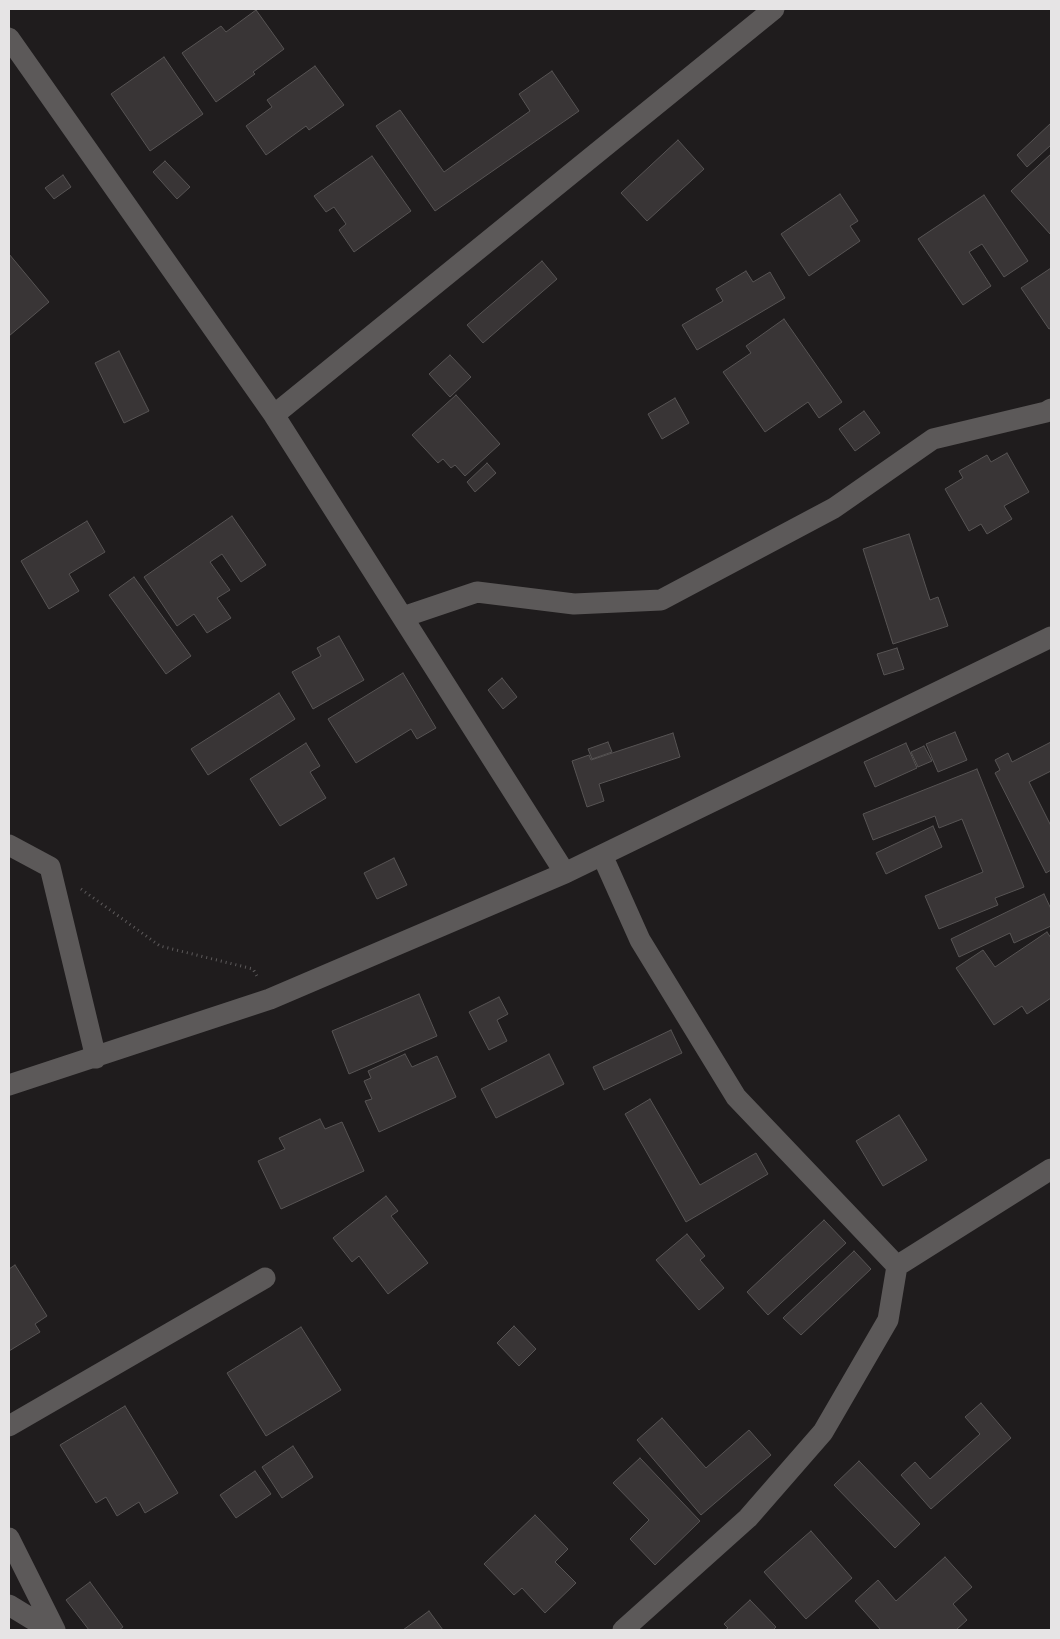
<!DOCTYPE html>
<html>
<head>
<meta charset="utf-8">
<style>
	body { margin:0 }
	#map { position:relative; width:1060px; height:1639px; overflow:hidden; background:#1f1c1d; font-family:"Libre Baskerville",serif }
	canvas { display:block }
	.frame { position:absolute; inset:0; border:10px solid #e6e4e5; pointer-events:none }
</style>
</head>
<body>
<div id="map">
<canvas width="1060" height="1639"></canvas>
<div class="frame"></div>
</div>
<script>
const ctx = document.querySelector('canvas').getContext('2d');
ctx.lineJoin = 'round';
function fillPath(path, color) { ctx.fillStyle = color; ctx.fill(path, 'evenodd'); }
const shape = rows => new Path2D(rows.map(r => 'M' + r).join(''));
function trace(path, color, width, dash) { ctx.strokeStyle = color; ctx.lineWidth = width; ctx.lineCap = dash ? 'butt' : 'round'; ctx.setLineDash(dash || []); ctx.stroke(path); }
const building = shape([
	[256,10,284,49,253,72,255,74,216,102,182,53,221,26,226,32,256,10],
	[164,57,203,114,150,151,111,94,164,57],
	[315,66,344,105,309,130,306,126,266,155,246,126,272,107,267,100,315,66],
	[552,71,579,111,435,211,376,126,400,110,444,172,530,111,519,94,552,71],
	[1051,123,1051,145,1027,167,1017,155,1051,123],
	[678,140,704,169,647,221,621,193,678,140],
	[1051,154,1051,235,1011,191,1051,154],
	[372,156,411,211,354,252,339,230,346,224,334,207,326,212,314,196,372,156],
	[165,161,190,187,177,199,153,172,165,161],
	[63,175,71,187,54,199,45,188,63,175],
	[840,194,858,221,850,226,860,241,809,276,781,234,840,194],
	[984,195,1028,261,1004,277,982,244,969,252,991,286,963,305,918,239,984,195],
	[9,254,49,302,9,336,9,254],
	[542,261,557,279,483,343,467,325,542,261],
	[1051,268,1051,328,1049,329,1021,288,1051,268],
	[746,271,753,282,770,272,785,298,697,350,682,325,723,301,716,289,746,271],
	[784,319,842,402,819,418,808,402,765,432,723,372,751,353,746,346,784,319],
	[119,351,149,411,124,423,95,363,119,351],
	[450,355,471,377,450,397,429,374,450,355],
	[456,395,500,444,465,476,455,465,451,468,443,459,438,463,412,435,456,395],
	[675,398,689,423,662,439,648,414,675,398],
	[864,411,880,433,855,451,839,429,864,411],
	[1007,453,1029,492,1004,506,1012,519,987,534,981,524,969,531,945,489,963,478,959,471,987,455,991,462,1007,453],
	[487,463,496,473,475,492,467,482,487,463],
	[232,516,266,565,241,582,222,554,210,562,230,590,217,598,231,618,207,633,194,614,177,626,144,577,232,516],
	[87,521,105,552,69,574,79,591,49,609,21,561,87,521],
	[909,534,930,600,938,597,948,626,893,644,863,549,909,534],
	[134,577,191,656,166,674,109,595,134,577],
	[339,636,364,680,313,709,292,672,321,656,317,648,339,636],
	[897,648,904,669,884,675,877,654,897,648],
	[403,673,436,728,417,739,411,729,356,763,328,719,403,673],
	[502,678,517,697,503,709,488,690,502,678],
	[279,693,295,719,208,775,191,749,279,693],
	[955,732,967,760,938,772,926,744,955,732],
	[673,733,680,757,599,784,604,801,587,807,572,761,589,755,591,760,673,733],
	[608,742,612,752,592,759,588,749,608,742],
	[1051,742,1051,771,1029,782,1051,826,1051,870,1046,873,995,773,1000,770,995,760,1008,753,1012,762,1051,742],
	[306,743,320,766,310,772,326,798,280,826,250,779,306,743],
	[906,743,917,768,875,787,864,762,906,743],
	[924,746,932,761,918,767,911,752,924,746],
	[977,769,1024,887,995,898,998,905,939,929,925,896,983,872,962,819,939,828,935,816,873,840,863,814,977,769],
	[933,826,942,847,886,874,876,853,933,826],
	[394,858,407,885,377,899,364,873,394,858],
	[1044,894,1051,909,1051,926,1014,943,1010,933,959,957,951,939,1044,894],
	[1047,932,1051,938,1051,998,1027,1014,1022,1006,994,1025,956,968,983,950,995,967,1047,932],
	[419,994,437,1036,349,1074,332,1031,419,994],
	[499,997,508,1014,497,1020,507,1041,489,1050,469,1012,499,997],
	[671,1030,682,1053,604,1090,593,1067,671,1030],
	[405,1054,412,1067,437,1056,456,1097,379,1132,365,1101,372,1099,364,1081,371,1078,368,1071,405,1054],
	[549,1054,564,1084,496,1118,481,1089,549,1054],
	[650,1099,700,1185,756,1153,768,1174,686,1222,625,1114,650,1099],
	[899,1115,927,1160,883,1186,856,1141,899,1115],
	[320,1119,325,1129,342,1122,364,1171,281,1209,258,1161,285,1149,279,1138,320,1119],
	[386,1196,398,1211,391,1216,428,1263,388,1294,359,1256,352,1262,333,1238,386,1196],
	[824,1220,846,1243,768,1315,747,1292,824,1220],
	[687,1234,705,1256,700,1260,724,1288,699,1310,656,1260,687,1234],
	[854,1251,871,1269,801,1335,783,1318,854,1251],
	[15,1265,47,1316,35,1324,40,1332,9,1351,9,1269,15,1265],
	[514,1326,536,1349,519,1366,497,1343,514,1326],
	[301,1327,341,1390,266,1436,227,1373,301,1327],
	[981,1403,1011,1438,931,1509,901,1475,915,1462,930,1479,980,1434,965,1417,981,1403],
	[125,1406,178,1493,145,1513,139,1502,117,1516,106,1497,96,1503,60,1445,125,1406],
	[662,1418,706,1468,749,1430,771,1455,701,1515,637,1440,662,1418],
	[293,1446,313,1477,282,1498,262,1467,293,1446],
	[640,1458,700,1521,655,1565,630,1539,649,1520,613,1483,640,1458],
	[859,1461,920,1524,895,1548,834,1485,859,1461],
	[255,1471,271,1494,236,1518,220,1495,255,1471],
	[535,1515,568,1549,555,1562,576,1583,545,1613,522,1588,514,1595,484,1564,535,1515],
	[811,1531,852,1578,806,1619,764,1572,811,1531],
	[945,1557,972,1587,953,1604,967,1620,956,1630,881,1630,855,1601,878,1580,896,1601,945,1557],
	[90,1582,123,1627,119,1630,89,1630,66,1600,90,1582],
	[750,1600,776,1627,773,1630,725,1630,728,1628,724,1624,750,1600],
	[429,1611,443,1630,403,1630,429,1611]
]);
const path = shape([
	[81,889,160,946,253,969,258,978]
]);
const street = shape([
	[9,38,274,415,565,873],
	[274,415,774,9],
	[403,617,477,592,574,604,661,600,834,508,933,439,1046,412,1051,409],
	[9,845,50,867,96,1058],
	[602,855,640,940,736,1097,897,1266],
	[9,1085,270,999,565,873,1051,637],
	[9,1426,265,1278],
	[9,1538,55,1630],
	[9,1605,50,1630],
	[623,1630,748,1518,823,1432,888,1320,897,1266,1051,1169]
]);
fillPath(building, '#393536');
trace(building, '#575454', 1);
trace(path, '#5d5a5b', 3, [1, 4]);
trace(street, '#5c5959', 21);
</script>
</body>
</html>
